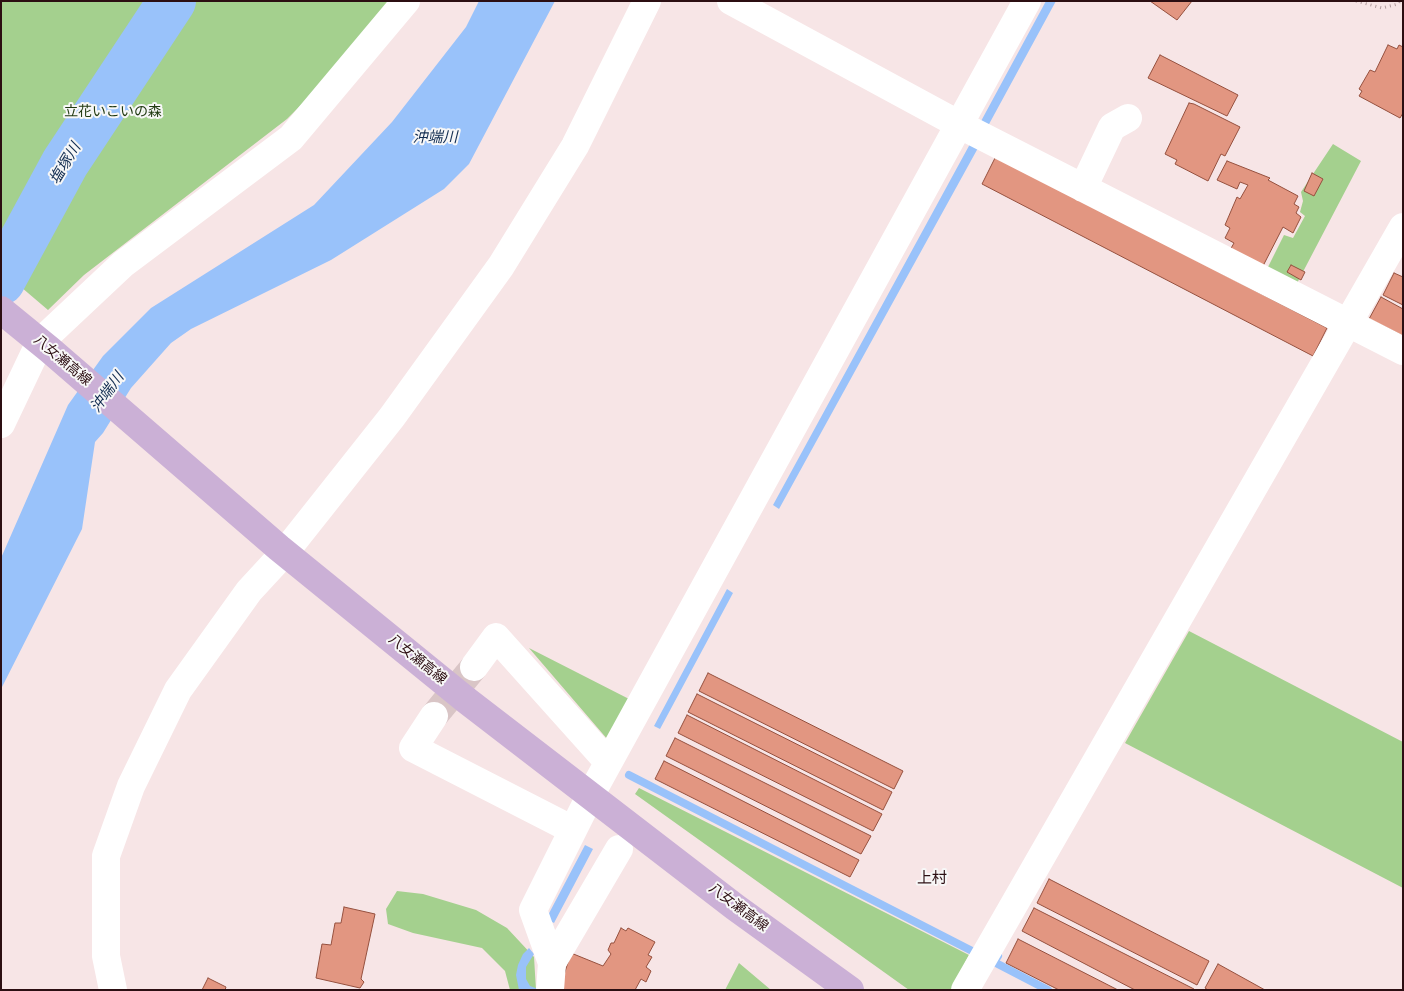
<!DOCTYPE html>
<html>
<head>
<meta charset="utf-8">
<style>
	body { margin:0 }
	#map { position:relative; width:1404px; height:991px; overflow:hidden; background:#f7e5e6; font-family:"Nunito Sans",sans-serif }
	canvas { display:block }
	.frame { position:absolute; inset:0; border:2px solid #2c0e12; pointer-events:none }
</style>
</head>
<body>
<div id="map">
<canvas width="1404" height="991"></canvas>
<div class="frame"></div>
</div>
<script>
const ctx = document.querySelector('canvas').getContext('2d');
ctx.lineJoin = 'round';
function fillPath(path, color) { ctx.fillStyle = color; ctx.fill(path, 'evenodd'); }
const shape = rows => new Path2D(rows.map(r => 'M' + r).join(''));
function trace(path, color, width, dash) { ctx.strokeStyle = color; ctx.lineWidth = width; ctx.lineCap = dash ? 'butt' : 'round'; ctx.setLineDash(dash || []); ctx.stroke(path); }
function label(font, color, halo, rows, align = 'center') {
  ctx.font = font + ' "Nunito Sans","Noto Sans JP",sans-serif'; ctx.lineWidth = 4; ctx.setLineDash([]); ctx.textBaseline = 'middle'; ctx.strokeStyle = halo; ctx.fillStyle = color; for (const [text, x, y, turn = 0] of rows) {
    ctx.save(); ctx.translate(x, y); ctx.rotate((+turn || 0) * Math.PI / 180); ctx.textAlign = isNaN(turn) ? turn : align; if (halo) ctx.strokeText(text, 0, 0); ctx.fillText(text, 0, 0); ctx.restore();
  }
}
const green = shape([
	[1,1,395,1,374,32,287,119,84,275,48,310,1,270],
	[1333,144,1361,161,1294,289,1265,273,1284,235,1293,238,1305,216,1300,212,1303,201,1301,192],
	[1189,631,1403,742,1403,888,1125,743],
	[529,648,631,700,608,740],
	[639,788,969,955,951,990,909,990,635,794],
	[397,891,423,894,476,910,507,928,534,957,536,990,510,990,505,971,482,948,413,933,388,924,386,909],
	[739,963,771,990,725,990]
]);
const water = shape([
	[479,1,555,1,469,164,444,189,331,260,191,329,171,343,131,388,103,433,95,442,82,529,1,689,1,558,68,405,103,356,151,308,314,205,392,122,466,27],
	[1046,1,1056,1,988,126,980,123],
	[970,144,978,148,779,509,773,505],
	[727,589,733,593,660,729,654,726],
	[585,845,593,849,554,923,546,919],
	[529,948,534,954,526,967,526,979,530,986,541,990,519,990,516,975,518,965,523,954]
]);
const stream = shape([
	[629,775,976,953],
	[998,956,994,962,1048,990]
]);
const river = shape([
	[1,281,65,163,172,1]
]);
const building = shape([
	[1150,1,1192,1,1177,20,1150,1],
	[1388,45,1397,49,1399,45,1403,47,1403,113,1400,118,1359,96,1362,91,1359,89,1370,70,1375,72,1388,45],
	[1160,55,1238,95,1227,116,1148,78,1160,55],
	[1189,103,1194,104,1240,127,1225,156,1221,154,1208,181,1175,164,1177,160,1165,154,1189,103],
	[996,156,1327,328,1313,356,982,184,996,156],
	[1227,161,1270,178,1268,180,1298,196,1294,204,1299,207,1296,213,1301,217,1293,233,1283,227,1263,266,1230,250,1234,243,1225,238,1230,228,1225,225,1237,197,1240,199,1248,185,1240,182,1237,189,1217,180,1227,161],
	[1312,173,1323,179,1314,196,1304,191,1312,173],
	[1291,265,1305,272,1301,280,1287,272,1291,265],
	[1394,273,1403,277,1403,305,1383,295,1394,273],
	[1381,297,1403,309,1403,336,1369,319,1381,297],
	[708,673,903,771,894,789,699,691,708,673],
	[697,694,892,792,883,810,688,712,697,694],
	[687,715,882,814,873,831,678,733,687,715],
	[675,738,871,836,861,854,666,756,675,738],
	[664,761,859,860,850,877,655,779,664,761],
	[1049,879,1209,961,1197,985,1037,903,1049,879],
	[344,907,375,914,361,979,364,982,360,988,316,978,322,944,331,945,335,923,341,923,344,907],
	[1034,908,1194,989,1194,990,1135,990,1022,931,1034,908],
	[621,928,626,931,628,928,655,942,648,955,652,957,646,967,651,971,646,982,641,979,635,990,566,990,561,988,562,981,571,953,603,966,611,954,608,950,611,943,614,943,621,928],
	[1018,939,1118,990,1059,990,1006,963,1018,939],
	[1218,964,1265,990,1208,990,1205,988,1218,964],
	[208,978,226,987,225,990,202,990,208,978]
]);
const minorTunnel = shape([
	[434,716,474,667]
]);
const path = shape([
	[1356,1,1382,8,1398,4,1400,1]
]);
const minor = shape([
	[731,1,960,125,1403,351],
	[1083,188,1112,127,1128,118],
	[1,424,40,342,123,264,291,138,406,1],
	[474,667,496,637,608,762],
	[434,716,413,748,573,830],
	[552,963,619,849],
	[113,990,106,956,106,856,131,786,178,690,249,591,285,552,392,417,501,266,575,146,647,1],
	[550,990,552,963,533,910,590,796,1027,1],
	[965,990,1403,227]
]);
const major = shape([
	[1,310,50,350,279,548,466,700,735,907,850,990]
]);
const parkNames = [
	["立花いこいの森",113,113]
];
const streetNames = [
	["八女瀬高線",62,361,40],
	["八女瀬高線",417,660,39],
	["八女瀬高線",738,908,37]
];
const waterNames = [
	["沖端川",435,138],
	["塩塚川",66,164,-59],
	["沖端川",108,393,-54]
];
const neighbourhoodNames = [
	["上村",932,879]
];
fillPath(green, '#a4d08e');
fillPath(water, '#99c2fa');
trace(stream, '#99c2fa', 8);
trace(river, '#99c2fa', 48);
fillPath(building, '#e29681');
trace(building, '#95503e', 1);
trace(minorTunnel, '#d9c5c6', 28, [28, 14]);
trace(path, '#b09a9c', 3, [1, 4]);
trace(minor, '#fff', 28);
trace(major, '#cbb0d6', 28);
label('14px', '#213a12', '#f7f7f7', parkNames);
label('14px', '#2c0e12', '#f7f7f7', streetNames);
label('italic 15px', '#122d51', '#f7f7f7', waterNames);
label('15px', '#2c0e12', '#f7f7f7', neighbourhoodNames);
</script>
</body>
</html>
